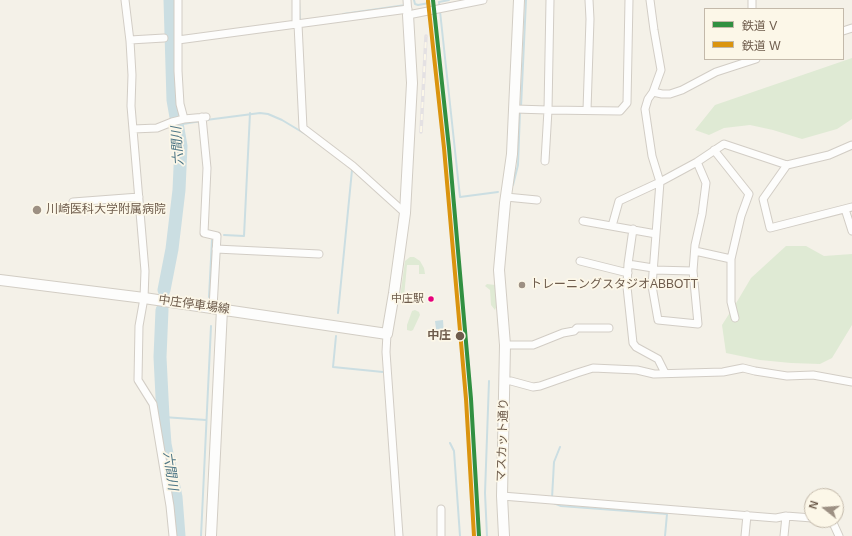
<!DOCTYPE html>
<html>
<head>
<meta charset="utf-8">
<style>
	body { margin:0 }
	#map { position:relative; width:852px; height:536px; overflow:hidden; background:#f4f1e8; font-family:Arial,"Noto Sans JP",sans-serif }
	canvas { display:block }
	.legend { position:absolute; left:704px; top:8px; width:140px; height:52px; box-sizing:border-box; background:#fcf7e8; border:1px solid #c3b9aa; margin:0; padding:5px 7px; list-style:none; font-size:12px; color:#6e5c4c }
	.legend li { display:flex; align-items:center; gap:8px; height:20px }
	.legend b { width:20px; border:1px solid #c3b9aa }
	.north { position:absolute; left:804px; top:488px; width:40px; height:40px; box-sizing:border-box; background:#fcf7e8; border:1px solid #c3b9aa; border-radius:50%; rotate:287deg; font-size:11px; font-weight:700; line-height:16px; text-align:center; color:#6e5c4c }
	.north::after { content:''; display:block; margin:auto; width:14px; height:18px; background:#9d9083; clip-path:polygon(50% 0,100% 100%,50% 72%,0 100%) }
</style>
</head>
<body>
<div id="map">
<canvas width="852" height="536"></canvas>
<ul class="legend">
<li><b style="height:5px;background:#319041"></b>鉄道 V</li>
<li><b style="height:5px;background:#da940f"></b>鉄道 W</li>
</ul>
<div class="north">N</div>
</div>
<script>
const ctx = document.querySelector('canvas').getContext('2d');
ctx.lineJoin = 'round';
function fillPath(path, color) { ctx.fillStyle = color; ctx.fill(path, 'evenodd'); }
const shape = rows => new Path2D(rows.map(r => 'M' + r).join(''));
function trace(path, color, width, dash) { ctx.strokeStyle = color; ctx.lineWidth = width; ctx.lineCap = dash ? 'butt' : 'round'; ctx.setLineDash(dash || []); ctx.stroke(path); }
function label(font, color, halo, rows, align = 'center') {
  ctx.font = font + ' Arial,"Noto Sans JP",sans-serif'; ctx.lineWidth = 3.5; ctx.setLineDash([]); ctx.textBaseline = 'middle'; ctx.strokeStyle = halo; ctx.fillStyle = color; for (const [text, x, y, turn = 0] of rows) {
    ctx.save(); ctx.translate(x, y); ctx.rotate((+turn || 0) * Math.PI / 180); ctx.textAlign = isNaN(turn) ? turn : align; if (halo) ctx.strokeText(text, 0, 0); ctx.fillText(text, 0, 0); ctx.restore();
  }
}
const green = shape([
	[852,58,852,119,837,129,802,139,773,130,750,125,724,128,709,135,695,130,715,105],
	[786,246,806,246,824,256,852,254,852,325,832,358,820,364,791,363,760,360,726,353,722,325,738,300,751,278],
	[410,257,414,257,420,261,424,268,425,274,419,274,419,265,407,265,404,297,400,297,405,261],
	[487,284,495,285,496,287,497,305,495,310,491,305,490,290,485,286],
	[415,310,419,312,420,315,413,330,411,331,407,330,407,325,412,311]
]);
const water = shape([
	[443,320,444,335,437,336,435,321]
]);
const stream = shape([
	[414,0,415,4,418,5,429,3],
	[299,1,300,23],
	[439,2,460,197,498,192],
	[439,2,449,0],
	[343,14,406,5],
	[171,38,176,37],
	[521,107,526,0],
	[206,120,260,113,268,114,282,120,307,135],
	[177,125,201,121],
	[513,185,518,165,520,111],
	[224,235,244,236,250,113],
	[209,297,212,240],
	[338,313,352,170],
	[336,336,333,367,383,372],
	[163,417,206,420],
	[450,443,454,451,460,536],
	[552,498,554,462,560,447],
	[551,502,561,506,667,514,665,536],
	[201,536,211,326],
	[487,536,485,493,489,381]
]);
const river = shape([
	[164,290,172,249,179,190,181,146,173,100,170,0],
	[162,310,160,357,163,417,165,444,176,497,179,536]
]);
const street = shape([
	[125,0,130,41,132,75,131,106,145,271,144,298,139,326,138,380,153,404,170,506,173,536],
	[178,0,178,71,180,104,184,119],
	[296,0,296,25],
	[407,0,408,15,483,0],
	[550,0,548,110,620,111,627,103,629,0],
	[650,0,654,30,661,70,653,92,648,99,645,109,652,156,660,182,652,286,658,320,698,324,693,271,695,245,702,214,706,183,697,162],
	[752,9,752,0],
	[298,24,303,128,353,166,405,213],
	[843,31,852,28],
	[130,40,164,38],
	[178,40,408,9],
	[653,92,662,94,670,94,682,90,716,72,756,59],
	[515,109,548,110,545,161],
	[587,110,590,19,589,0],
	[202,117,207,168,204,233,217,236,213,308],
	[133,129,157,128,172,122,184,119,206,117],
	[714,150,749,194,741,216,731,259,731,302,735,318],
	[787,165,763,199,770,228,852,207],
	[506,197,537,200],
	[73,202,139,197],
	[845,209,852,231],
	[583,221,656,234],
	[612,226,619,201,660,182,697,162,724,144,787,165,829,155,852,145],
	[633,229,628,264,627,287,633,343,636,347,658,359,665,373],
	[216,249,319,254],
	[695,251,731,259],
	[580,261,628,273],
	[628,264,653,268],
	[653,270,693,271],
	[387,334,386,352,399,536],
	[505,345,533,345,563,333,574,331,577,328,609,328],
	[505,381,511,381,533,387,540,386,577,373,593,368,637,370,654,374,723,372,743,368,755,371,787,376,813,375,852,382],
	[502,496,776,518,786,516,812,518],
	[828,520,834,525,839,536],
	[441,536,441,509],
	[745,536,747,515],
	[784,536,786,516]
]);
const secondary = shape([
	[0,280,144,298,387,334,394,293,405,213,412,83,408,15],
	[211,536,222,309],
	[504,536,502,496,505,345,499,270,505,203,512,154,519,0]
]);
const rail = shape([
	[421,132,426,36]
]);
const rail1 = shape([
	[433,0,449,148,471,399,479,536]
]);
const rail2 = shape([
	[428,1,444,148,466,399,474,536]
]);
const markers = [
	[37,210,5,"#9d9083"],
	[522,285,4,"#9d9083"],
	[431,299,3.5,"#e5007d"],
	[460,336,5,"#6e5c4c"]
];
const busNames = [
	["中庄駅",424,299]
];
const poiNames = [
	["川崎医科大学附属病院",46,210],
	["トレーニングスタジオABBOTT",530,285]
];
const streetNames = [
	["中庄停車場線",194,305,8],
	["マスカット通り",503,440,-88]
];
const stopNames = [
	["中庄",451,336]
];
const waterNames = [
	["六間川",178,146,-94],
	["六間川",170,471,82]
];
fillPath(green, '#dfead4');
fillPath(water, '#cbdee2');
trace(stream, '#cbdee2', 2);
trace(river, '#cbdee2', 13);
trace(street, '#d2cdc5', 9);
trace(secondary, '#d2cdc4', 12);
trace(street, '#fdfdfc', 7);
trace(secondary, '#fdfdfc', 10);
trace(rail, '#e4e1e3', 3.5);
trace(rail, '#fcf7e8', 2, [6]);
trace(rail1, '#319041', 4);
trace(rail2, '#da940f', 4);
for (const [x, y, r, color] of markers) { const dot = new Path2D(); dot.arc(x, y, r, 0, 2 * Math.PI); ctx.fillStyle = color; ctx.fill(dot); trace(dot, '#fcf7e8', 1.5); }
label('11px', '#6e5c4c', '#fcf7e8', busNames, 'right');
label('12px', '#6e5c4c', '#fcf7e8', poiNames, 'left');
label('12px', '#6e5c4c', '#fcf7e8', streetNames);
label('bold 12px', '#6e5c4c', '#fcf7e8', stopNames, 'right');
label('italic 13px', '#4c7585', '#fcf7e8', waterNames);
</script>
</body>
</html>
